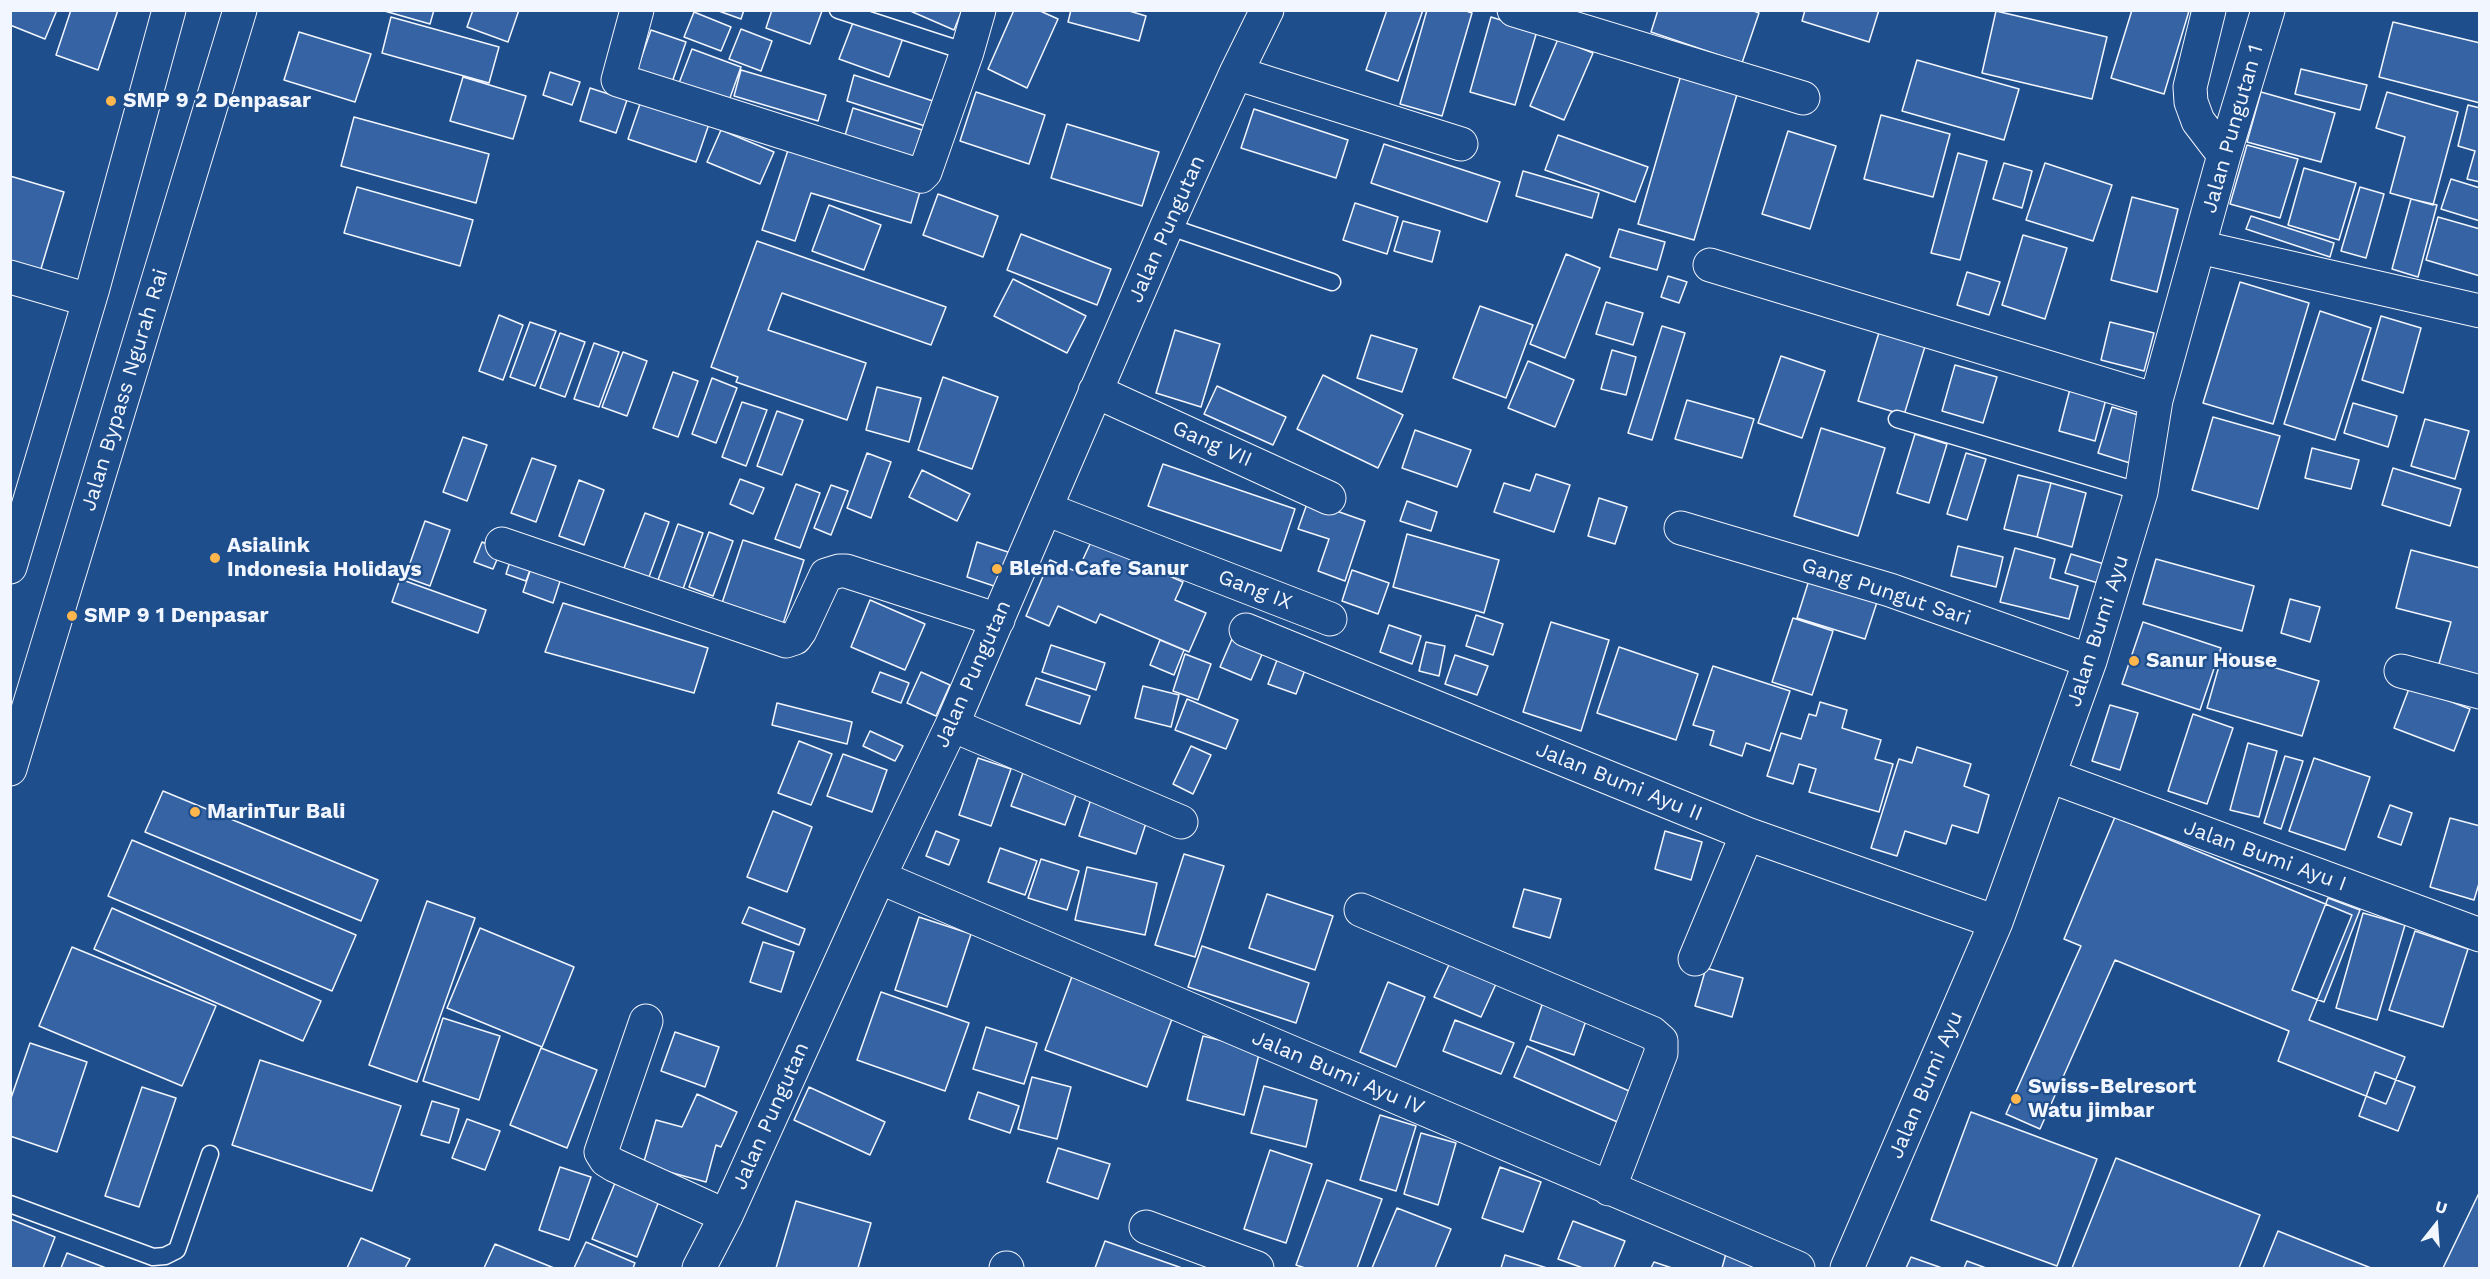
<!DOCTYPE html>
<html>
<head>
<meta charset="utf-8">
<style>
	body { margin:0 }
	#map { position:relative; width:2490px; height:1279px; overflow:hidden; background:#1f4e8c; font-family:"Work Sans",sans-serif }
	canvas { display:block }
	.frame { position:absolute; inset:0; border:12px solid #f2f6ff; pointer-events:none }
	.north { position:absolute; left:2406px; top:1195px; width:60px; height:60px; -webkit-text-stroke:4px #1f4e8c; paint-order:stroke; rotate:17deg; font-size:16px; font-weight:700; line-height:24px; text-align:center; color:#f2f6ff }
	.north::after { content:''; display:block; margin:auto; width:21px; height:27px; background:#f2f6ff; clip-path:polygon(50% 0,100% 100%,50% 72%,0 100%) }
</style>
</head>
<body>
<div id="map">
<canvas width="2490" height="1279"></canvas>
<div class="frame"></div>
<div class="north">U</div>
</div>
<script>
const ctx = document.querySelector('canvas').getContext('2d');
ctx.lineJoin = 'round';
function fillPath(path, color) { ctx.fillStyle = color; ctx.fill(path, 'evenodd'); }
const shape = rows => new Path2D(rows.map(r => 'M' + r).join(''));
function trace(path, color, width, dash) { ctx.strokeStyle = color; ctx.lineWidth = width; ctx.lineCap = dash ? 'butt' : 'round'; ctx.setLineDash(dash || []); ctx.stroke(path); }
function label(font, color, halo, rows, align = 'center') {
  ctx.font = font + ' "Work Sans",sans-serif'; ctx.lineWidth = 4.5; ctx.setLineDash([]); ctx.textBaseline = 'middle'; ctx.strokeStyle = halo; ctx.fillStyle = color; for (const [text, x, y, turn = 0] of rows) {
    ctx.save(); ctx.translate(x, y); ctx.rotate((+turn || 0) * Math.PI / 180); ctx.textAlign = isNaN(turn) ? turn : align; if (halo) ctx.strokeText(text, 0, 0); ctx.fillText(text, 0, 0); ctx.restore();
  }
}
const building = shape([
	[10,10,57,10,45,39,10,25,10,10],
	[71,10,118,10,98,70,56,55,71,10],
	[381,10,434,10,430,24,381,10],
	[473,10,519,10,508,42,467,27,473,10],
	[716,10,744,10,741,19,716,10],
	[772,10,822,11,810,44,766,28,772,10],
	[908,10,962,10,954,30,908,10],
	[1014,10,1038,10,1058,19,1027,88,988,69,1014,10],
	[1071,10,1126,10,1146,16,1139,41,1068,22,1071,10],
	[1387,10,1423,10,1398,81,1366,70,1387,10],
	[1427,10,1463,10,1472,13,1442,116,1400,104,1427,10],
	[1658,10,1751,10,1759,13,1742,63,1651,32,1658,10],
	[1805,10,1879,10,1869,42,1802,21,1805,10],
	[2132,10,2189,11,2164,94,2111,78,2132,10],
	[1996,11,2107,37,2092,99,1982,73,1996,11],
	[694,12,731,27,721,51,684,37,694,12],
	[391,17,499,47,489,83,382,53,391,17],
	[1491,17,1537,31,1515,105,1470,92,1491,17],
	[854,20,903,38,889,77,839,59,854,20],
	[2393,22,2480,43,2480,103,2379,77,2393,22],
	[741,29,772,41,761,71,729,59,741,29],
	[651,30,686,42,669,91,634,79,651,30],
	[299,32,371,54,355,102,284,80,299,32],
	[1558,39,1593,53,1564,120,1530,106,1558,39],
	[692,49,741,67,726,109,676,91,692,49],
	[1917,60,2019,89,2004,140,1902,111,1917,60],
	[2301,69,2367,85,2360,110,2295,94,2301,69],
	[741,70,826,95,818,121,734,96,741,70],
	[550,72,580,82,572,105,543,95,550,72],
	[854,75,936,102,928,127,847,101,854,75],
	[1681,75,1738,91,1694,240,1638,224,1681,75],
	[463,77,526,96,513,139,450,121,463,77],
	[590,88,627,100,616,133,580,121,590,88],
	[976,92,1045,115,1029,164,960,141,976,92],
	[2261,92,2335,113,2321,162,2247,142,2261,92],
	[2387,92,2458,112,2433,205,2390,193,2405,137,2376,128,2387,92],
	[641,101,709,124,696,162,628,139,641,101],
	[2468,105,2480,108,2480,182,2467,179,2475,151,2458,146,2468,105],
	[853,108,922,130,910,167,842,146,853,108],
	[1254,109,1348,140,1336,178,1241,148,1254,109],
	[1881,115,1950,134,1933,197,1864,179,1881,115],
	[354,117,489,154,476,203,341,166,354,117],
	[1067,124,1159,152,1142,206,1051,178,1067,124],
	[721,130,774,152,760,184,707,162,721,130],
	[1788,131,1836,146,1810,229,1762,214,1788,131],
	[1558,135,1648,167,1635,202,1545,170,1558,135],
	[790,144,923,181,911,223,811,193,795,241,762,230,790,144],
	[1384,144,1500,182,1487,222,1371,183,1384,144],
	[2247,145,2298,159,2280,218,2230,204,2247,145],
	[1958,153,1987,161,1960,260,1931,253,1958,153],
	[2004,163,2032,171,2022,208,1993,199,2004,163],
	[2045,163,2112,185,2093,241,2026,220,2045,163],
	[2304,168,2356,183,2339,240,2288,225,2304,168],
	[1523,171,1599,193,1592,218,1516,196,1523,171],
	[10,176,64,192,40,272,10,263,10,176],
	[2451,179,2480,188,2480,221,2441,209,2451,179],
	[357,187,473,220,460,266,344,233,357,187],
	[2360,187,2384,194,2366,258,2341,251,2360,187],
	[938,194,998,216,983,257,923,235,938,194],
	[2132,197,2178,209,2157,292,2111,280,2132,197],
	[2411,199,2437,205,2418,277,2392,269,2411,199],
	[1355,203,1398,217,1387,254,1343,240,1355,203],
	[829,205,881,225,864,270,812,251,829,205],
	[2251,216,2334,243,2330,257,2246,229,2251,216],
	[2438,217,2480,229,2480,276,2426,260,2438,217],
	[1403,221,1440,231,1432,262,1394,251,1403,221],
	[1619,229,1665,242,1657,270,1610,257,1619,229],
	[1021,234,1111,269,1097,305,1007,270,1021,234],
	[2023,235,2067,248,2045,319,2002,305,2023,235],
	[757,241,946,307,931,345,782,293,768,330,866,363,847,420,736,382,738,377,711,367,757,241],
	[1566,254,1600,268,1565,358,1530,344,1566,254],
	[1967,272,2000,282,1989,315,1957,305,1967,272],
	[1668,276,1687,282,1679,303,1661,297,1668,276],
	[1013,279,1086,316,1067,353,994,316,1013,279],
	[2240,282,2309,303,2273,424,2203,403,2240,282],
	[1606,302,1643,313,1633,345,1596,334,1606,302],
	[1480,306,1533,325,1506,398,1453,378,1480,306],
	[2320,311,2371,328,2335,440,2284,424,2320,311],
	[499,315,523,325,503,380,479,371,499,315],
	[2381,316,2421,328,2403,393,2362,380,2381,316],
	[530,322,556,331,535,386,510,377,530,322],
	[2110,322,2154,333,2144,371,2101,360,2110,322],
	[1662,326,1685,333,1652,440,1628,433,1662,326],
	[1881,326,1927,340,1904,415,1858,401,1881,326],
	[1175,330,1220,344,1201,407,1156,393,1175,330],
	[560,333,585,342,565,397,540,388,560,333],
	[1371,335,1417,349,1402,392,1357,378,1371,335],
	[594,343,619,352,599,407,574,399,594,343],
	[1612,350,1636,357,1626,395,1601,389,1612,350],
	[623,352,647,361,627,416,602,407,623,352],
	[1781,356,1825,371,1802,438,1758,423,1781,356],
	[1528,361,1574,380,1555,427,1508,408,1528,361],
	[1955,365,1997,377,1983,423,1942,411,1955,365],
	[673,372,698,381,678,437,653,428,673,372],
	[1323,375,1403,415,1378,468,1297,429,1323,375],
	[943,377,998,397,972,469,918,450,943,377],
	[712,378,737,388,716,443,692,434,712,378],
	[1217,386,1286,417,1273,445,1204,414,1217,386],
	[877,387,921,398,909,442,866,430,877,387],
	[2070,389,2106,399,2095,441,2059,431,2070,389],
	[1687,400,1754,419,1742,458,1675,439,1687,400],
	[742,402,767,410,746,466,722,457,742,402],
	[2353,403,2397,416,2388,447,2344,433,2353,403],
	[2112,407,2148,418,2133,464,2098,453,2112,407],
	[777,411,803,420,782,475,757,466,777,411],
	[2213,417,2280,436,2258,509,2192,490,2213,417],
	[2425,419,2469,431,2455,479,2411,466,2425,419],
	[1821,428,1885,448,1858,536,1794,516,1821,428],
	[1415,430,1471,450,1457,487,1402,468,1415,430],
	[1915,434,1947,444,1929,503,1897,493,1915,434],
	[463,437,487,445,467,501,443,492,463,437],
	[2312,448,2359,460,2351,489,2305,478,2312,448],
	[867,453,891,462,871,518,847,508,867,453],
	[1966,453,1986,459,1967,520,1947,514,1966,453],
	[532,458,556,466,536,522,511,513,532,458],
	[1163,464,1295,509,1281,551,1148,506,1163,464],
	[2393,468,2461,489,2450,526,2382,505,2393,468],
	[922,470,970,494,957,521,909,497,922,470],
	[1536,474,1570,485,1554,532,1494,512,1504,483,1530,491,1536,474],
	[2018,475,2051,483,2037,537,2004,529,2018,475],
	[740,479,764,488,753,514,730,504,740,479],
	[579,480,604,490,584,545,559,536,579,480],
	[2051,483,2086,493,2072,547,2037,537,2051,483],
	[796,484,820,493,800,548,775,539,796,484],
	[831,485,848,491,831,535,814,528,831,485],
	[1599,498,1627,507,1615,544,1588,536,1599,498],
	[1308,501,1365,521,1345,581,1318,571,1329,539,1298,529,1308,501],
	[1407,501,1437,512,1431,531,1400,521,1407,501],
	[645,513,669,522,649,577,624,568,645,513],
	[425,521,450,530,430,586,405,577,425,521],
	[678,524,703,533,683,589,658,580,678,524],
	[709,532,733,541,713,596,689,587,709,532],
	[1407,534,1499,560,1484,613,1393,587,1407,534],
	[743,540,804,560,782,627,721,606,743,540],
	[482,542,501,550,493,569,474,562,482,542],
	[977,542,1011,553,1000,588,967,577,977,542],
	[1091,542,1183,582,1175,600,1206,613,1189,652,1100,614,1096,623,1058,606,1049,626,1026,616,1050,560,1077,572,1091,542],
	[1958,546,2003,557,1996,587,1951,576,1958,546],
	[2015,548,2055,559,2050,578,2078,586,2069,619,2000,602,2015,548],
	[2411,550,2480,568,2480,678,2438,667,2451,622,2396,608,2411,550],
	[513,552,534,559,526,581,506,574,513,552],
	[2071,554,2104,564,2098,583,2065,573,2071,554],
	[2156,559,2254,586,2242,631,2143,604,2156,559],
	[532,565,562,575,553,603,523,592,532,565],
	[1352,570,1389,583,1378,614,1342,601,1352,570],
	[1810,577,1878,599,1865,639,1797,618,1810,577],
	[400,579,486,610,478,633,392,602,400,579],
	[2290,599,2320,607,2310,642,2281,633,2290,599],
	[870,600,925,624,905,670,851,647,870,600],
	[563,603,708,648,694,693,545,652,563,603],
	[1476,615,1503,624,1493,655,1466,646,1476,615],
	[1793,618,1833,631,1812,695,1772,682,1793,618],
	[1551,622,1609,640,1581,731,1523,712,1551,622],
	[2143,622,2221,648,2200,710,2122,684,2143,622],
	[1389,625,1421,636,1412,664,1380,652,1389,625],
	[1235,632,1266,645,1251,680,1220,667,1235,632],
	[1160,640,1184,650,1174,675,1150,665,1160,640],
	[1426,642,1445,646,1439,676,1419,671,1426,642],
	[1051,645,1105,663,1096,690,1042,672,1051,645],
	[1619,647,1698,674,1676,740,1597,713,1619,647],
	[1280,652,1308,662,1296,694,1268,684,1280,652],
	[2223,652,2319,681,2302,736,2207,708,2223,652],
	[1185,654,1211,664,1198,700,1173,691,1185,654],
	[1455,655,1488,666,1477,695,1445,684,1455,655],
	[1713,666,1790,691,1770,751,1746,743,1742,756,1710,745,1714,731,1693,725,1713,666],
	[880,672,909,683,901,703,872,692,880,672],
	[921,672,950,685,936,716,907,703,921,672],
	[1036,678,1090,696,1080,724,1026,705,1036,678],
	[1143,686,1179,695,1171,727,1135,718,1143,686],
	[2410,686,2470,709,2454,751,2394,728,2410,686],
	[1187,699,1238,720,1226,749,1175,730,1187,699],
	[1820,702,1847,710,1842,728,1881,740,1875,759,1893,764,1879,812,1809,792,1816,769,1799,764,1793,784,1767,776,1781,733,1801,739,1809,714,1816,716,1820,702],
	[777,703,852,722,847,744,772,725,777,703],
	[2110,705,2138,713,2120,770,2092,761,2110,705],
	[2193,714,2233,728,2207,804,2168,791,2193,714],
	[870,731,903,746,895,761,863,746,870,731],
	[799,741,832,754,811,805,778,793,799,741],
	[2248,743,2277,751,2259,817,2230,810,2248,743],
	[1191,746,1211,755,1193,794,1173,784,1191,746],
	[1917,747,1971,764,1964,786,1989,795,1978,833,1952,825,1946,844,1905,831,1897,856,1871,848,1899,759,1912,763,1917,747],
	[843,754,887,770,872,812,827,796,843,754],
	[2285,756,2303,761,2281,829,2264,823,2285,756],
	[978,758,1011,769,991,826,959,815,978,758],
	[2314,758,2370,777,2345,850,2289,831,2314,758],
	[1023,773,1077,792,1065,825,1011,806,1023,773],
	[163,791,378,880,361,921,145,832,163,791],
	[1091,799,1148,817,1136,854,1079,836,1091,799],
	[2390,805,2412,813,2401,845,2378,837,2390,805],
	[773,811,812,827,787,892,747,877,773,811],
	[2115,817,2352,915,2309,1020,2405,1057,2386,1104,2278,1061,2289,1031,2115,960,2040,1129,2006,1114,2081,946,2064,939,2115,817],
	[2450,818,2480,826,2480,880,2474,900,2430,887,2450,818],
	[936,831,959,840,949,865,926,856,936,831],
	[1665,831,1702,842,1691,880,1655,869,1665,831],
	[132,840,356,935,332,991,108,896,132,840],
	[1000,848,1037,861,1025,895,988,882,1000,848],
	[1184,854,1224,866,1195,957,1155,945,1184,854],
	[1041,859,1079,871,1067,910,1028,898,1041,859],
	[1087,867,1157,883,1145,935,1075,920,1087,867],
	[1524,889,1561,899,1550,938,1513,927,1524,889],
	[1267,894,1333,916,1315,970,1249,948,1267,894],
	[2328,898,2360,910,2324,1002,2292,990,2328,898],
	[427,901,475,918,417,1082,369,1065,427,901],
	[749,907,805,929,799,945,742,923,749,907],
	[112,908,321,1001,303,1041,94,949,112,908],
	[2363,913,2405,925,2377,1020,2336,1008,2363,913],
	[919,917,971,934,947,1007,895,990,919,917],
	[480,928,574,967,542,1047,447,1008,480,928],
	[2415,931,2468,949,2443,1027,2389,1010,2415,931],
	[763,942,794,952,781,992,750,982,763,942],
	[1202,946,1309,983,1296,1023,1188,987,1202,946],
	[72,947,216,1006,182,1086,39,1026,72,947],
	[1454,954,1500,975,1481,1017,1434,997,1454,954],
	[1706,968,1743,978,1732,1017,1695,1006,1706,968],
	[1074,971,1176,1008,1147,1087,1045,1050,1074,971],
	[1388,982,1425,997,1396,1067,1360,1052,1388,982],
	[881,992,969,1023,945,1091,857,1060,881,992],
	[1545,996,1589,1012,1574,1055,1530,1040,1545,996],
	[443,1018,500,1036,479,1100,423,1081,443,1018],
	[1455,1020,1514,1043,1501,1074,1443,1051,1455,1020],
	[986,1027,1037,1043,1024,1084,973,1069,986,1027],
	[675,1032,719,1047,705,1087,661,1071,675,1032],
	[1203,1036,1260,1050,1244,1115,1187,1100,1203,1036],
	[30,1043,87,1062,57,1152,10,1136,10,1101,30,1043],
	[1527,1046,1636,1094,1622,1124,1514,1077,1527,1046],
	[541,1048,597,1070,567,1148,510,1125,541,1048],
	[260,1060,401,1106,372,1191,232,1145,260,1060],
	[2375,1072,2415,1087,2398,1131,2359,1116,2375,1072],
	[1032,1077,1071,1087,1057,1139,1018,1129,1032,1077],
	[1264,1086,1317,1100,1306,1147,1251,1133,1264,1086],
	[142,1087,176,1098,139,1207,105,1196,142,1087],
	[809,1087,885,1122,870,1155,794,1120,809,1087],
	[978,1092,1019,1106,1010,1133,969,1119,978,1092],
	[697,1094,737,1112,721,1147,716,1145,706,1182,643,1165,656,1120,682,1127,697,1094],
	[432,1101,459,1109,449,1143,421,1135,432,1101],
	[1971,1112,2097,1159,2057,1266,1931,1220,1971,1112],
	[1380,1115,1416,1126,1396,1191,1360,1180,1380,1115],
	[467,1119,500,1131,485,1170,452,1158,467,1119],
	[1421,1133,1456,1143,1438,1205,1404,1194,1421,1133],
	[1058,1148,1110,1164,1098,1199,1047,1182,1058,1148],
	[1270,1150,1312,1164,1286,1243,1244,1229,1270,1150],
	[2116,1158,2260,1215,2239,1268,2072,1268,2116,1158],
	[560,1167,591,1177,569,1240,539,1230,560,1167],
	[1500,1167,1541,1182,1523,1232,1482,1218,1500,1167],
	[1327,1180,1382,1199,1357,1268,1305,1268,1296,1265,1327,1180],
	[615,1183,659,1201,637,1257,592,1239,615,1183],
	[2480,1191,2480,1268,2443,1268,2480,1191],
	[796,1201,871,1223,858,1268,776,1268,796,1201],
	[1397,1208,1451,1229,1435,1268,1372,1268,1397,1208],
	[10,1219,55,1237,43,1268,10,1268,10,1219],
	[1573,1221,1625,1241,1614,1268,1583,1268,1558,1259,1573,1221],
	[2278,1231,2371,1268,2263,1268,2278,1231],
	[361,1238,410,1259,405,1268,347,1268,361,1238],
	[1105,1241,1182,1268,1095,1268,1105,1241],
	[586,1242,635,1263,633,1268,574,1268,586,1242],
	[495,1244,554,1268,484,1268,495,1244],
	[1727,1250,1768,1268,1722,1268,1727,1250],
	[67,1253,106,1268,61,1268,67,1253],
	[1505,1255,1547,1268,1501,1268,1505,1255],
	[1911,1257,1942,1268,1906,1268,1911,1257],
	[1967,1261,1986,1268,1964,1268,1967,1261],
	[1654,1262,1672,1268,1651,1268,1654,1262]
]);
const service = shape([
	[838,10,967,52],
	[1167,226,1332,282],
	[1897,419,2141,492],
	[10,1204,153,1257,165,1256,177,1250,210,1154]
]);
const minor = shape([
	[637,10,618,80,921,176,925,172,967,52,979,10],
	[1514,10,1803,98],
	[2209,10,2190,87,2191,102,2198,121,2224,155],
	[1236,73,1461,144],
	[2199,247,2480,311],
	[1710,265,2156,400],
	[10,277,89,300],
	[1095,391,1329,498],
	[1046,509,1330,619],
	[1681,528,1890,590,2090,661],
	[502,544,786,641,795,638,800,631,826,575,839,571,846,571,998,620],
	[1246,630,1747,834,1996,922],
	[2401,671,2480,692],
	[952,725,1181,822],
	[2050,776,2480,935],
	[879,877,1798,1268],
	[1361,910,1652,1033,1661,1041,1661,1053,1609,1189],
	[1695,959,1747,834],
	[646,1021,601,1152,606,1160,614,1165,726,1216],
	[1146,1227,1257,1268],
	[699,1268,726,1216,879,877,952,725,1167,226,1236,73,1267,10],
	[1006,1268,1007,1268],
	[1847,1268,1996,922,2090,661,2141,492,2156,400,2224,155,2268,10]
]);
const trunk = shape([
	[10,567,93,288,169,10],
	[10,769,240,10]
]);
const markers = [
	[111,101,6,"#ffb74d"],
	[215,558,6,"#ffb74d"],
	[997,569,6,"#ffb74d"],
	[72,616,6,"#ffb74d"],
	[2134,661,6,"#ffb74d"],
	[195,812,6,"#ffb74d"],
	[2016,1099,6,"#ffb74d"]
];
const poiNames = [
	["SMP 9 2 Denpasar",123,101],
	["Asialink",227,546],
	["Indonesia Holidays",227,570],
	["Blend Cafe Sanur",1009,569],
	["SMP 9 1 Denpasar",84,616],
	["Sanur House",2146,661],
	["MarinTur Bali",207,812],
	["Swiss-Belresort",2028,1087],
	["Watu jimbar",2028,1111]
];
const streetNames = [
	["Jalan Pungutan 1",2233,129,-74],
	["Jalan Pungutan",1167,229,-66],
	["Jalan Bypass Ngurah Rai",125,390,-73],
	["Gang VII",1212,444,24],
	["Gang IX",1255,590,21],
	["Gang Pungut Sari",1886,592,18],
	["Jalan Bumi Ayu",2098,631,-72],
	["Jalan Pungutan",973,674,-66],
	["Jalan Bumi Ayu II",1619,782,22],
	["Jalan Bumi Ayu I",2265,856,20],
	["Jalan Bumi Ayu IV",1338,1073,23],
	["Jalan Bumi Ayu",1926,1085,-67],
	["Jalan Pungutan",771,1116,-66]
];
fillPath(building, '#3563a3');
trace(building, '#f2f6ff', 1.5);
trace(service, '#f2f6ff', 19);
trace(minor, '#f2f6ff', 35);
trace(trunk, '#f2f6ff', 35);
trace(service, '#1f4e8c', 16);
trace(minor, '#1f4e8c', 33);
trace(trunk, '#1f4e8c', 33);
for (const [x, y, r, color] of markers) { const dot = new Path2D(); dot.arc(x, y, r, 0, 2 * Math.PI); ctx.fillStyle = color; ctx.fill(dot); trace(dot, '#1f4e8c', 2); }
label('bold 21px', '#f2f6ff', '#1f4e8c', poiNames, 'left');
label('21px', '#f2f6ff', '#1f4e8c', streetNames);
</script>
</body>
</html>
